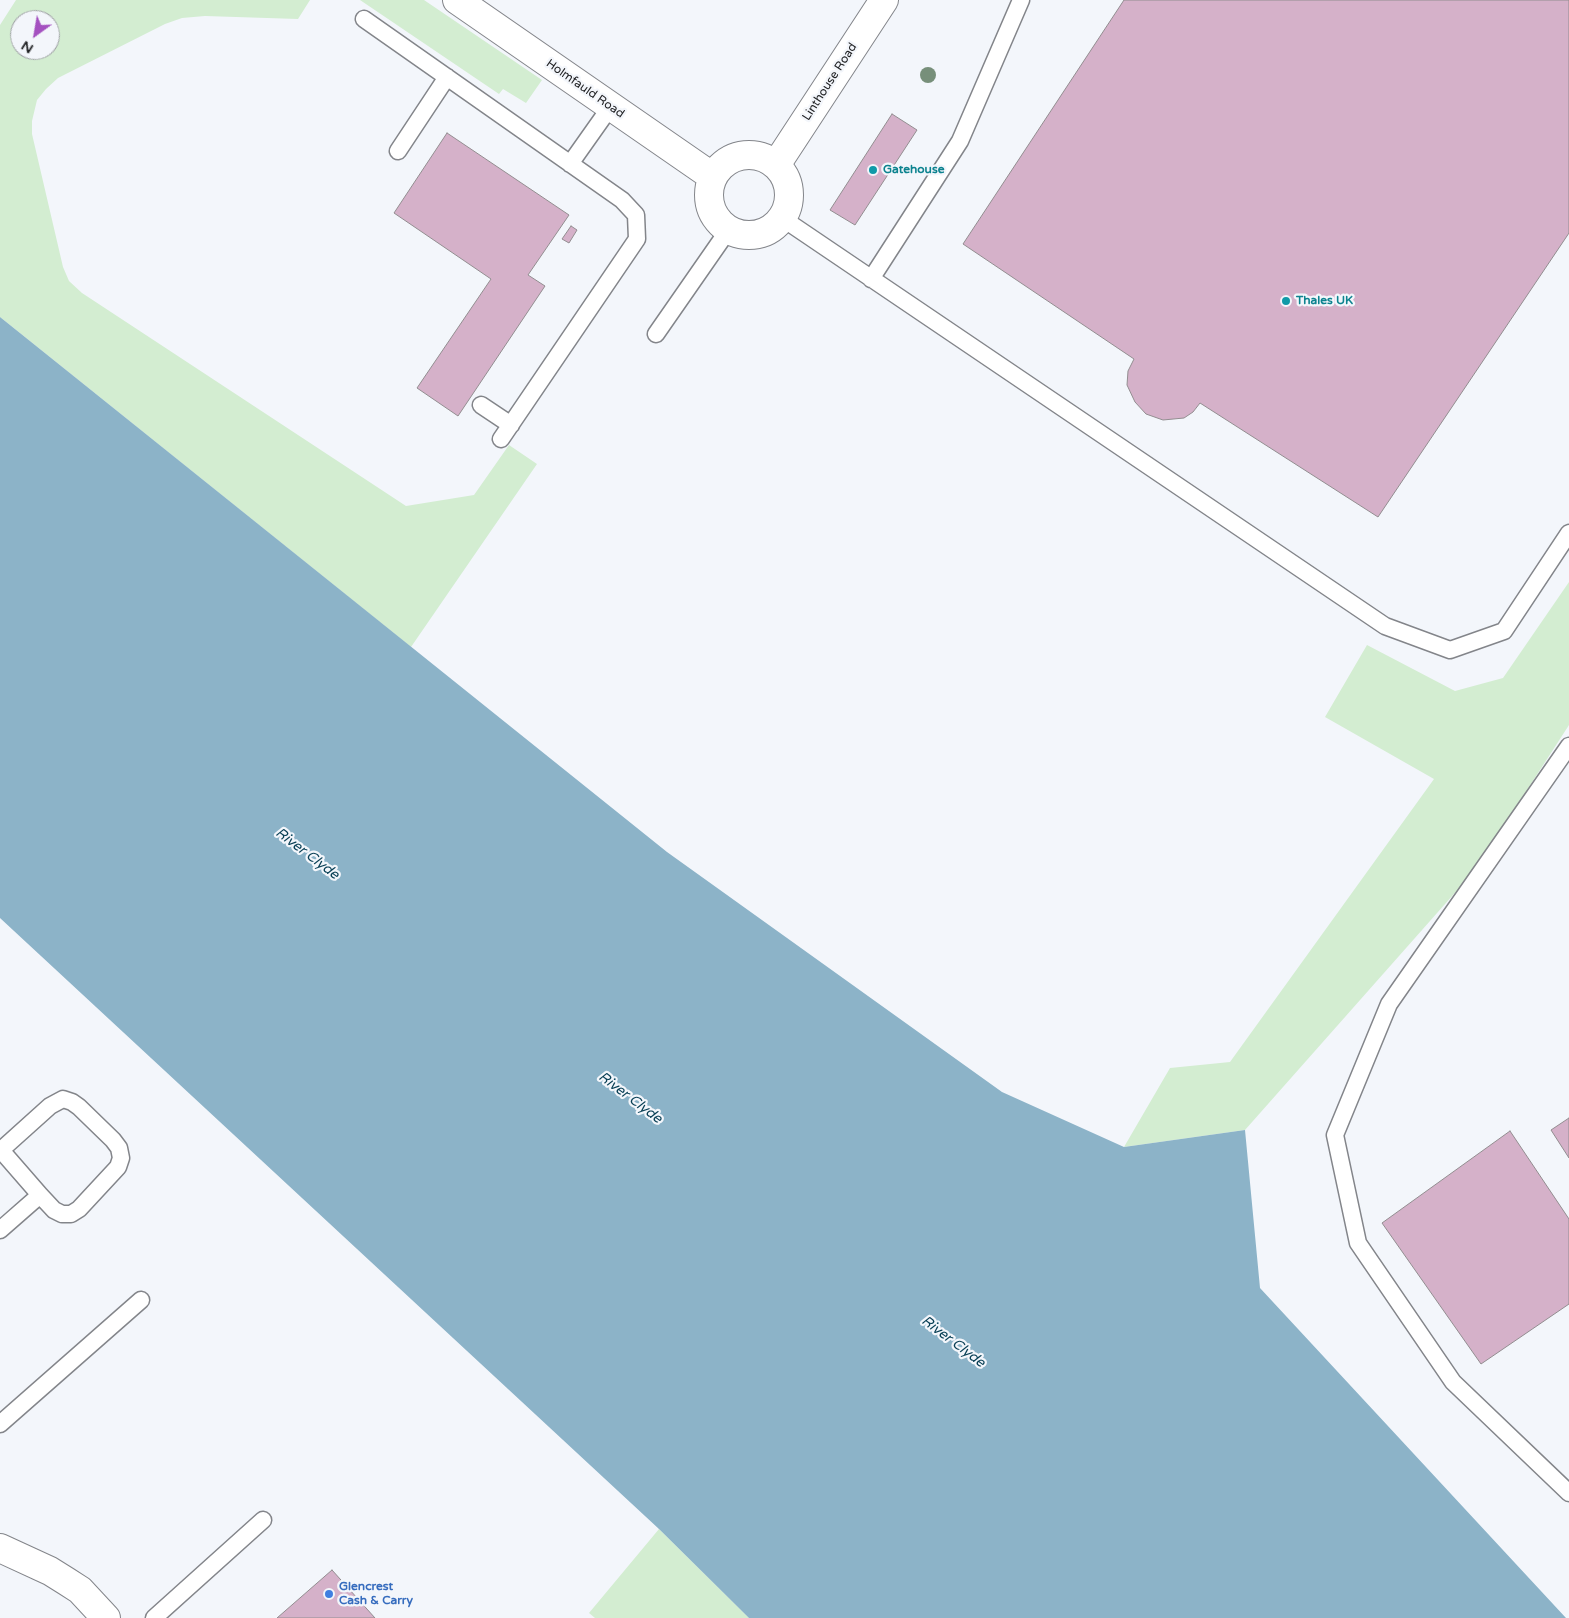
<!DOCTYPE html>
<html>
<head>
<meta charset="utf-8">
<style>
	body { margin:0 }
	#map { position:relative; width:1569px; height:1618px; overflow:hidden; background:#f3f6fb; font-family:"Varela Round",sans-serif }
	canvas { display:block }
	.north { position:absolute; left:10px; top:10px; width:50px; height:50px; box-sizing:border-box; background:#f3f6fb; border:1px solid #9fa1a5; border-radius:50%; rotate:212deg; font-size:14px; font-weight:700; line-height:20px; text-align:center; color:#212224 }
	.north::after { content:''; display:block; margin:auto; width:18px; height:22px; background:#a451c0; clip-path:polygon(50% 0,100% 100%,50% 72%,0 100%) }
</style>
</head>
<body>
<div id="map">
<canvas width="1569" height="1618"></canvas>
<div class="north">N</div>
</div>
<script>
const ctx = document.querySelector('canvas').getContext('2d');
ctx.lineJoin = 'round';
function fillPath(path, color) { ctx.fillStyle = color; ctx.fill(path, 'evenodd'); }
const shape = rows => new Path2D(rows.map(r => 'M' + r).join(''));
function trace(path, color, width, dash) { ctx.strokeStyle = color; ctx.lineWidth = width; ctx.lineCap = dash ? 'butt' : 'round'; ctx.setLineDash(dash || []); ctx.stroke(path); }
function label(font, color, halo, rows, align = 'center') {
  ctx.font = font + ' "Varela Round",sans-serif'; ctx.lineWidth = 4.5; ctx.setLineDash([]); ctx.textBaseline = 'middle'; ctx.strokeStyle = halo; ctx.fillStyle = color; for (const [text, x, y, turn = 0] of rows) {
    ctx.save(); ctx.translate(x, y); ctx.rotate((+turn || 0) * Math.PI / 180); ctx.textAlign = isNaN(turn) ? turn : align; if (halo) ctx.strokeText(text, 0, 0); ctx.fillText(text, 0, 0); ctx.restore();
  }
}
const green = shape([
	[16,0,310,0,298,19,205,16,182,18,165,24,58,78,46,89,37,100,32,121,32,134,63,267,69,281,82,293,406,506,474,495,509,445,537,464,411,647,0,317,0,25],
	[20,20,50,20,50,50,20,50],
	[360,0,424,0,542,80,526,103,503,89,499,94],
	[1569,582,1569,725,1476,869,1245,1130,1124,1147,1170,1068,1230,1062,1434,779,1325,717,1367,645,1455,691,1503,678],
	[659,1529,749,1618,595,1618,589,1613]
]);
const water = shape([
	[0,317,667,852,1002,1092,1124,1147,1245,1130,1260,1288,1566,1618,749,1618,659,1529,0,918]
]);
const building = shape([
	[1124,0,1569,0,1569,233,1378,517,1200,403,1193,412,1184,418,1163,420,1146,414,1135,402,1127,385,1128,371,1134,359,963,244,1124,0],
	[892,114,917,130,855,225,830,210,892,114],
	[447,133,569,215,528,275,545,286,458,416,417,388,491,279,394,213,447,133],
	[571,226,577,230,569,243,562,239,571,226],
	[1569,1118,1569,1158,1551,1130,1569,1118],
	[1510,1131,1569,1219,1569,1304,1481,1364,1382,1223,1510,1131],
	[332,1570,375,1618,277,1618,332,1570]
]);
const service = shape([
	[364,19,622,200,636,215,637,239,501,439],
	[398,151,447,77],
	[570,164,611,106],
	[782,218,1385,626,1450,650,1504,631,1569,533],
	[871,279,960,141,1021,0],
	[656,334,729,229],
	[481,405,511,425],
	[1569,746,1389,1004,1335,1135,1358,1243,1453,1382,1569,1493],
	[0,1149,40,1195,0,1230],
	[1,1150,50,1106,63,1099,72,1102,79,1107,113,1140,119,1148,121,1158,118,1167,79,1209,71,1214,62,1214,54,1210,40,1195],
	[0,1424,141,1300],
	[154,1618,263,1520]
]);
const minor = shape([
	[457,0,713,177],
	'709 195a40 40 0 1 1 80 0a40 40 0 1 1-80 0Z',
	[776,165,884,0],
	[0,1548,50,1571,66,1581,80,1590,106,1618]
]);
const trees = [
	[928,75]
];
const markers = [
	[873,170,5,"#0f9aa8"],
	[1286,301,5,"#0f9aa8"],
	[329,1594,5,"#3f7fe0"]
];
const streetNames = [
	["Linthouse Road",830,82,-57],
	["Holmfauld Road",585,89,35]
];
const cultureNames = [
	["Gatehouse",883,170],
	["Thales UK",1296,301]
];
const shopNames = [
	["Glencrest",339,1587],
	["Cash & Carry",339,1601]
];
const waterNames = [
	["River Clyde",307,854,37],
	["River Clyde",630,1098,37],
	["River Clyde",953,1342,37]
];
fillPath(green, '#d3edd1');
fillPath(water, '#8cb3c8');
fillPath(building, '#d5b1c9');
trace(building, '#928d90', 1);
trace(service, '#83858a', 19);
trace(minor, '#83858a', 30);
trace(service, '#fff', 16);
trace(minor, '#fff', 28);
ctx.fillStyle = '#778f7a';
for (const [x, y] of trees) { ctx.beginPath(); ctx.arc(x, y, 8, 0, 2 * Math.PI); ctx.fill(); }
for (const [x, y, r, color] of markers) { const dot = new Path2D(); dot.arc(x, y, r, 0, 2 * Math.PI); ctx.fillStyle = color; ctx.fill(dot); trace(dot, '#f3f6fb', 2); }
label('12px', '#212224', '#f3f6fb', streetNames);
label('bold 12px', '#0d838f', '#f3f6fb', cultureNames, 'left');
label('bold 12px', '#366cbe', '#f3f6fb', shopNames, 'left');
label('italic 14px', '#073e54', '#f3f6fb', waterNames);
</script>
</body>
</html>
